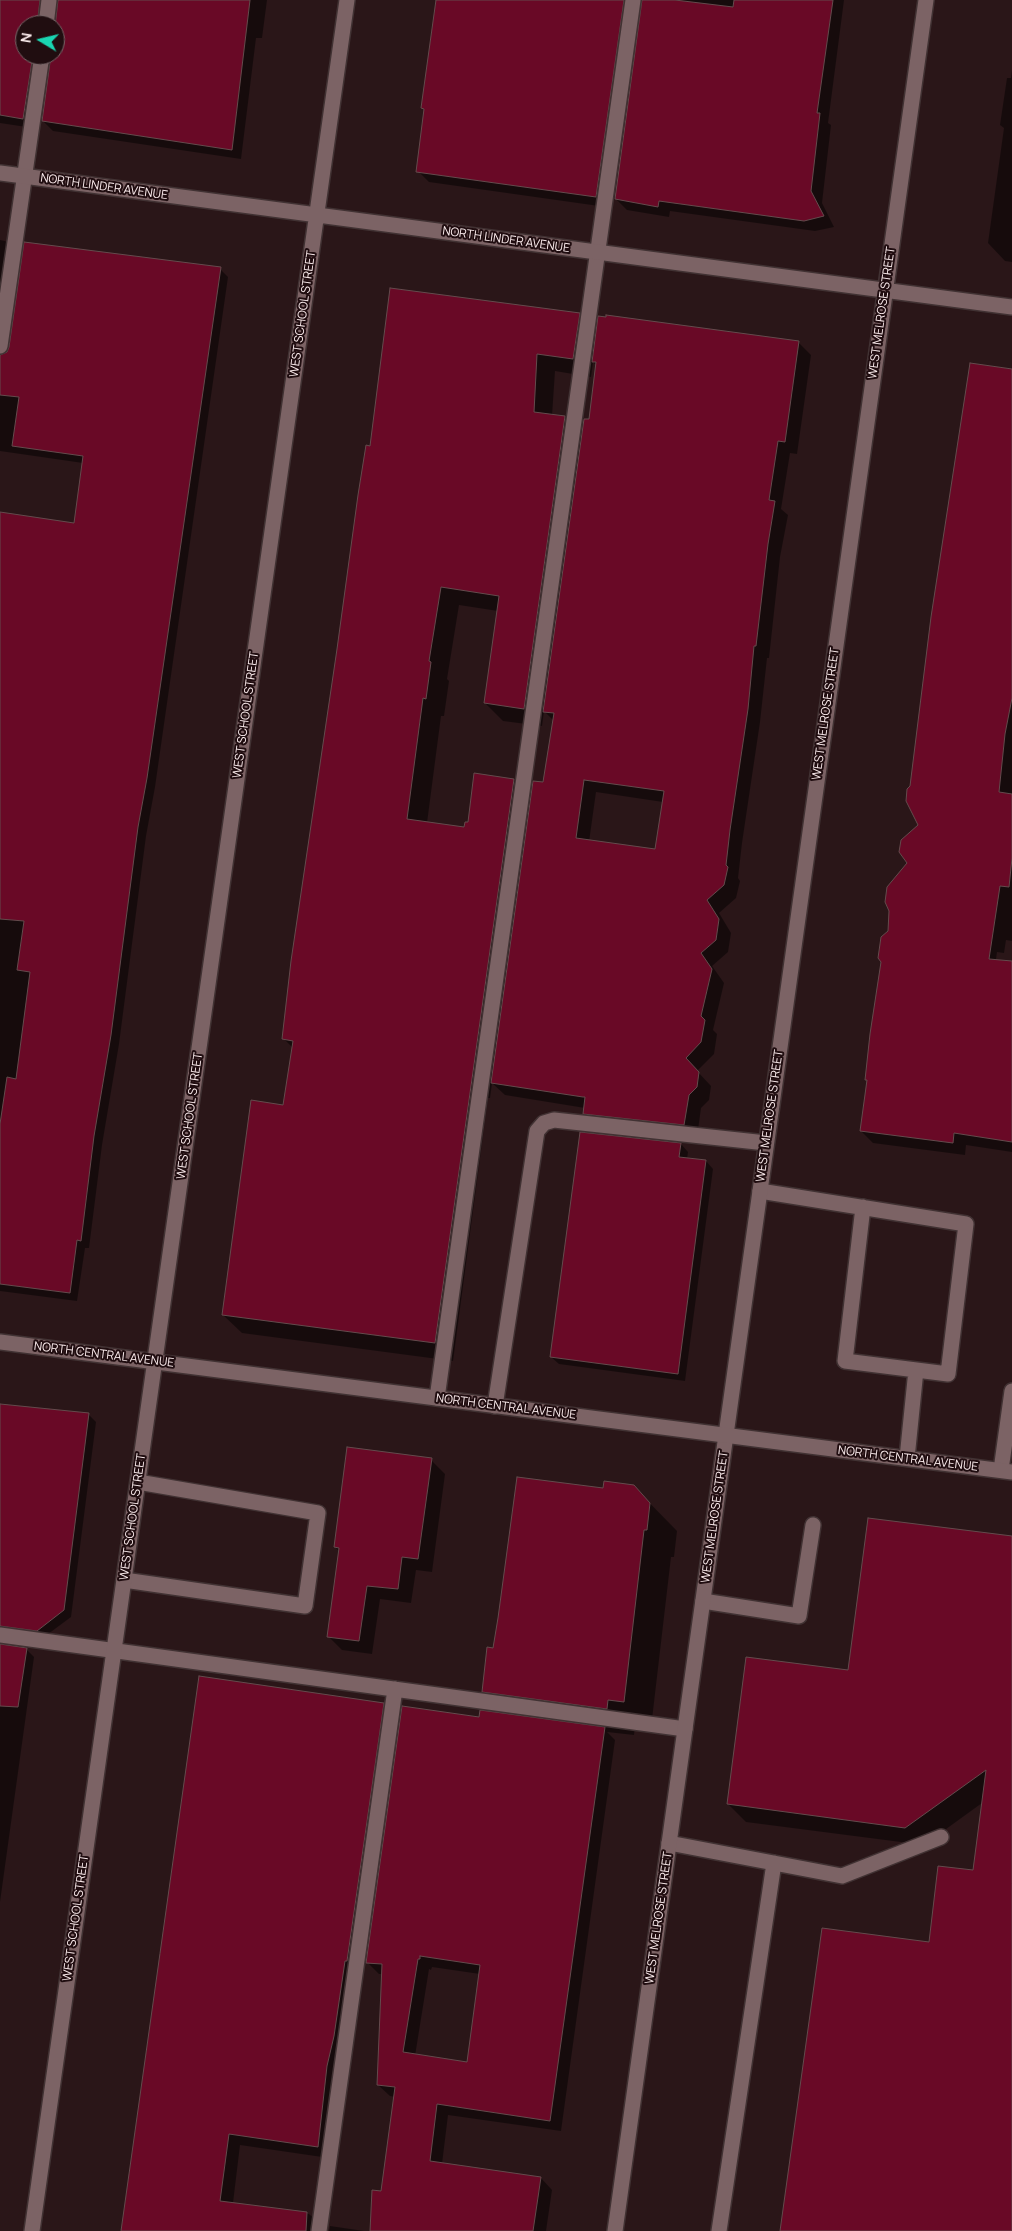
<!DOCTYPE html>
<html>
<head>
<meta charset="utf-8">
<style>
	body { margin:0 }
	#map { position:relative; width:1012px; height:2231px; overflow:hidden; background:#2a1618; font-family:Manrope,sans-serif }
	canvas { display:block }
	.north { position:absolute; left:15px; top:15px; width:50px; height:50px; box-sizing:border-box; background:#200d10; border:1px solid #786769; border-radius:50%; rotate:279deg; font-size:14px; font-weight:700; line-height:20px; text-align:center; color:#fcedee }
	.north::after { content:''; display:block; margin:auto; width:18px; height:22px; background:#1ad5b2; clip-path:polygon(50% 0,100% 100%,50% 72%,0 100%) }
</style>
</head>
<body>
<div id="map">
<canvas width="1012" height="2231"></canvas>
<div class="north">N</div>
</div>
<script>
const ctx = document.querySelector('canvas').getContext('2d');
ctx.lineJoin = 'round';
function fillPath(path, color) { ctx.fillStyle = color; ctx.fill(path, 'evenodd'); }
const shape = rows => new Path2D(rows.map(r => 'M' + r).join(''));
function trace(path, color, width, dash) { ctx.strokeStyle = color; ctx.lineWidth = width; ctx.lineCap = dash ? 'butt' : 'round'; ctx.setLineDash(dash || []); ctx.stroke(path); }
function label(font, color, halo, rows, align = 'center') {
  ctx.font = font + ' Manrope,sans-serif'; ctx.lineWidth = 4; ctx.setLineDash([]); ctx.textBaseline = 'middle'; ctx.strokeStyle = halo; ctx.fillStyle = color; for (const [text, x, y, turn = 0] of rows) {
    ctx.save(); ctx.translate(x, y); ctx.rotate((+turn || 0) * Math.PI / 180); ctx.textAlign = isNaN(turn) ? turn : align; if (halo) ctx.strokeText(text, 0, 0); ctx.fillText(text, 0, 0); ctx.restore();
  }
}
const shadow = shape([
	[0,0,267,0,262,38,256,38,241,159,53,131,43,121,53,56,48,56,33,128,0,123],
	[55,1,60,1,55,29,55,55,25,55,25,25,47,25],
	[436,0,844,0,828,123,831,125,822,203,834,227,815,231,670,211,669,217,627,210,616,199,644,2,640,2,606,207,429,182,418,171,425,111,422,108],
	[1012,70,1012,262,1005,261,988,243,1004,128,1000,125,1007,78,1011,78],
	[0,240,5,241,13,249,0,342],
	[220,269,228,277,155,787,146,836,119,1044,102,1145,89,1248,85,1248,77,1301,0,1291,0,514,75,525,83,463,0,451,0,356],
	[579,315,597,333,798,342,811,355,797,454,790,453,781,509,788,515,780,557,769,658,767,658,760,722,742,843,738,878,740,881,736,898,719,913,731,933,728,952,712,966,724,983,713,1030,717,1034,714,1054,697,1071,711,1086,709,1100,701,1108,697,1137,597,1126,584,1113,585,1108,505,1095,492,1083,490,1098,488,1098,453,1361,242,1333,223,1315,284,1106,293,1048,284,1039,371,447],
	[593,362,597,366,590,421,583,436,565,418,552,416,555,371,591,377],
	[459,605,498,611,485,703,503,721,542,726,544,711,554,721,544,784,532,798,514,780,465,828,427,823,441,716,444,716,449,681,447,679],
	[596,792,663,802,656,851,589,842],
	[1012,370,1012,941,1006,940,1004,953,997,952,990,1002,1012,1005,1012,1152,966,1145,965,1155,873,1143,861,1131,868,1082,866,1079,908,864,920,826,911,787],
	[581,1134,681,1144,688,1152,687,1159,706,1161,713,1169,685,1381,559,1364,551,1357],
	[0,1405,88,1414,96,1422,71,1617,44,1637,0,1638],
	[431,1460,445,1474,432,1572,416,1570,411,1603,380,1599,372,1654,342,1650,328,1636,340,1552,335,1547],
	[633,1486,677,1531,674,1557,671,1557,651,1728,635,1726,634,1735,607,1732,615,1740,561,2131,448,2115,442,2164,541,2178,552,2190,546,2231,445,2231,395,2097,390,2096,378,2085,383,1974,379,1974,367,1962,480,1719,507,1715,483,1691,494,1649,604,1489],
	[432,1967,480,1974,469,2063,415,2056,429,1969,431,1970],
	[1012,1539,1012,2231,781,2231,930,1943,974,1871,982,1803,924,1845,746,1822,728,1804,849,1671],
	[0,1646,26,1649,34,1657,0,1902],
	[383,1705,394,1716,329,2158,240,2145,233,2203,309,2214,321,2225,321,2231,122,2231],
	[330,2226,364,2231,329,2231]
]);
const building = shape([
	[0,0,40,0,37,25,25,25,25,55,33,55,23,119,0,115,0,0],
	[58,0,250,0,232,150,42,121,51,55,55,55,55,27,58,0],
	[436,0,624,0,596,197,416,172,424,109,421,108,436,0],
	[642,0,675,0,733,7,734,0,833,0,817,113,820,113,811,191,824,216,804,221,659,201,658,207,615,199,642,0],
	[24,242,221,267,147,778,138,827,111,1035,94,1136,81,1241,77,1240,70,1293,0,1284,0,1124,7,1077,16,1079,30,972,17,970,24,921,0,919,0,512,74,523,83,456,12,446,19,397,0,395,0,355,7,352,9,347,24,242],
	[390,288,580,313,573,359,537,354,534,412,565,416,524,709,484,703,499,596,441,587,429,661,431,662,426,699,423,698,407,819,464,827,465,822,468,822,474,773,514,779,435,1343,222,1315,251,1100,283,1105,293,1041,282,1039,291,961,337,649,358,495,366,445,370,446,390,288],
	[606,315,799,341,785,442,778,441,769,500,775,501,768,544,756,646,754,646,748,709,730,830,726,865,728,867,724,885,707,900,719,919,716,940,701,953,712,969,701,1016,705,1020,701,1042,686,1058,699,1072,697,1087,689,1095,684,1125,583,1114,585,1097,583,1097,491,1083,533,781,543,782,554,713,543,712,584,419,589,419,596,362,592,362,598,316,606,317,606,315],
	[584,780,664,791,655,849,576,838,584,780],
	[970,363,1012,369,1012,698,1005,734,999,792,1012,794,1012,858,1009,887,1000,886,989,959,1012,961,1012,1142,954,1133,953,1143,860,1131,867,1080,865,1080,870,1034,881,962,878,958,881,937,888,931,889,911,885,902,887,887,907,863,899,852,901,840,918,825,906,801,907,789,910,786,931,617,970,363],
	[580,1132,681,1143,679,1157,706,1160,678,1374,550,1357,580,1132],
	[0,1404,89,1413,64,1610,37,1631,0,1626,0,1404],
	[347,1447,432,1458,418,1559,402,1557,398,1589,367,1586,359,1641,327,1637,339,1548,334,1547,347,1447],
	[517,1477,603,1488,604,1481,634,1485,650,1503,647,1530,644,1530,624,1702,608,1700,607,1709,482,1692,487,1647,493,1648,498,1618,517,1477],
	[868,1518,1012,1536,1012,2231,780,2231,822,1928,929,1942,938,1866,973,1870,986,1770,905,1828,727,1804,746,1657,848,1670,868,1518],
	[0,1644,27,1648,18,1707,0,1706,0,1644],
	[199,1676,384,1703,347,1961,345,1961,334,2036,327,2066,318,2147,229,2134,220,2201,307,2212,306,2231,121,2231,199,1676],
	[402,1706,479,1717,480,1710,605,1727,550,2121,437,2104,430,2161,541,2177,533,2231,370,2231,372,2190,381,2191,395,2087,377,2085,382,1964,366,1963,402,1706],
	[420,1956,480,1965,467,2062,403,2052,418,1959,420,1959,420,1956]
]);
const lane = shape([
	[46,25,49,0],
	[0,346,42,55],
	[760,1191,966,1224,948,1374,845,1361,863,1207],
	[437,1398,633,0],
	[495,1406,537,1131,544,1123,554,1120,766,1143],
	[907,1458,916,1370],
	[1001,1470,1012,1391],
	[124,1580,305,1606,318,1513,138,1482],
	[703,1601,799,1616,813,1525],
	[0,1635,685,1729],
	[669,1843,842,1876,941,1837],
	[319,2231,395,1689],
	[719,2231,774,1863]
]);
const street = shape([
	[0,173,1012,307],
	[32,2231,347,0],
	[615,2231,926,0]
]);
const secondary = shape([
	[0,1342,1012,1472]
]);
const streetNames = [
	["NORTH LINDER AVENUE",104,187,8],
	["NORTH LINDER AVENUE",506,240,8],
	["WEST MELROSE STREET",882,313,-82],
	["WEST SCHOOL STREET",303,314,-82],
	["WEST MELROSE STREET",826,714,-82],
	["WEST SCHOOL STREET",246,715,-82],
	["WEST SCHOOL STREET",190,1116,-82],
	["WEST MELROSE STREET",770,1116,-82],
	["NORTH CENTRAL AVENUE",104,1355,7],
	["NORTH CENTRAL AVENUE",506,1407,7],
	["NORTH CENTRAL AVENUE",908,1459,7],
	["WEST SCHOOL STREET",133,1517,-82],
	["WEST MELROSE STREET",715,1517,-82],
	["WEST SCHOOL STREET",76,1918,-82],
	["WEST MELROSE STREET",659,1918,-82]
];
fillPath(shadow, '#0007');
fillPath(building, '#690926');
trace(building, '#644b4d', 1);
trace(lane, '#413233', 18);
trace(street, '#413233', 18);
trace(secondary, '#413233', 18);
trace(lane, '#7c6365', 15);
trace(street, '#7c6365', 15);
trace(secondary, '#7c6365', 15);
label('12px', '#fcedee', '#200d10', streetNames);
</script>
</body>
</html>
